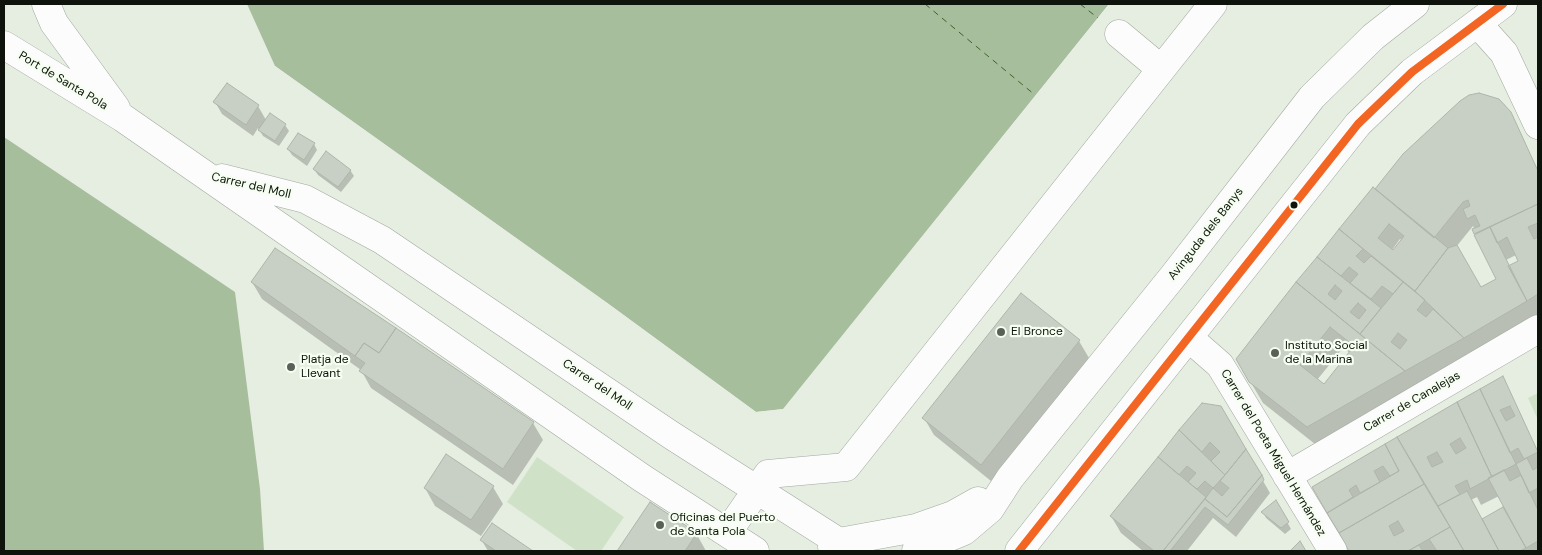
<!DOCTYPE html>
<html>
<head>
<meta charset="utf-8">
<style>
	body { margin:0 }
	#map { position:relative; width:1542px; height:555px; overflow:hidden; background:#e6eee2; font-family:"DM Sans",sans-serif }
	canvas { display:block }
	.frame { position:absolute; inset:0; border:5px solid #0e140c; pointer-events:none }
</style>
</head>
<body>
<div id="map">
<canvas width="1542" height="555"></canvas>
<div class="frame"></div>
</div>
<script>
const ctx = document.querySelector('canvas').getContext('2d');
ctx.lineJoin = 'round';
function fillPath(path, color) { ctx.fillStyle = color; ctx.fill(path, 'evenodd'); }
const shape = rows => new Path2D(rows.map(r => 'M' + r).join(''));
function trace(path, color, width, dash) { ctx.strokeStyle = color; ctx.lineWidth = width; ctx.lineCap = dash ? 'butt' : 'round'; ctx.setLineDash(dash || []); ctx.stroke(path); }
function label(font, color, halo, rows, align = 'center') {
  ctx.font = font + ' "DM Sans",sans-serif'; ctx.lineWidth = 4.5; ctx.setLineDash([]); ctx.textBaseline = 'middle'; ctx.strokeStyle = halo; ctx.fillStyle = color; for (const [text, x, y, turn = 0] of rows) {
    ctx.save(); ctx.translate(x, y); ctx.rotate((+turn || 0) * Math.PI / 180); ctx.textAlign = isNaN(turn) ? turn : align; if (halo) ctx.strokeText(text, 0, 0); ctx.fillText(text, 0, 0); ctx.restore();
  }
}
const green = shape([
	[1538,393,1538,420,1528,398],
	[537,457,624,517,601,551,577,551,507,502]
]);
const water = shape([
	[247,4,1109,4,783,409,756,412,610,305,275,66],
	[4,137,235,292,260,489,264,551,4,551]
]);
const pier = shape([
	[1109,4,1112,4,1100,20,785,410,757,414,273,68,275,66,610,305,756,412,784,409]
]);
const shadow = shape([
	[227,84,258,106,266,120,285,125,289,131,279,146,263,136,258,128,253,136,222,114,215,102],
	[1479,95,1490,96,1505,105,1538,170,1538,317,1320,448,1263,403,1237,359,1373,188,1375,190],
	[1473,226,1498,280,1481,289,1456,247],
	[1400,239,1402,240,1394,252,1392,250],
	[1516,255,1520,262,1509,267,1506,260],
	[1343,348,1350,353,1324,386,1317,380],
	[314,144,317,150,307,166,292,155,288,149],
	[314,169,350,170,354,176,341,192,318,175],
	[275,249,533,423,543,440,513,485,371,388,361,370,262,299,252,282],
	[1079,341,1089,358,991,481,934,435,924,418],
	[1502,377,1538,453,1538,551,1350,551,1313,487],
	[1499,496,1505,508,1482,520,1471,500,1477,497,1481,505],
	[1202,405,1220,407,1270,493,1236,537,1213,518,1187,551,1143,551,1121,533,1111,516],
	[493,487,503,504,481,536,435,506,425,488],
	[1276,502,1291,529,1285,534,1266,518,1263,512],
	[650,503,696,533,706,551,619,551],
	[493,525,531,551,488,551,482,541]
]);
const ferry = shape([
	[925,4,1035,95],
	[1080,4,1098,18]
]);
const building = shape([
	[227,83,259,105,246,125,213,102,227,83],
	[1479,93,1499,99,1511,112,1538,171,1538,204,1474,234,1472,229,1480,226,1475,215,1467,219,1463,209,1470,206,1468,200,1463,202,1434,238,1375,189,1403,154,1460,101,1469,95,1479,93],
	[270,113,286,124,275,141,258,130,270,113],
	[298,133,315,143,304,160,287,149,298,133],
	[326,151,351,170,338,187,313,169,326,151],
	[1373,187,1448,248,1415,291,1339,229,1373,187],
	[1389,224,1404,236,1393,250,1378,238,1389,224],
	[1538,204,1538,223,1528,227,1534,239,1538,237,1538,294,1527,301,1508,266,1518,261,1507,237,1497,243,1490,227,1538,204],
	[1490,227,1527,301,1464,338,1415,291,1448,248,1457,245,1481,287,1496,279,1474,235,1490,227],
	[1339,229,1363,249,1356,256,1364,263,1371,256,1403,282,1393,294,1382,286,1371,299,1350,283,1358,274,1349,267,1341,276,1317,257,1339,229],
	[275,248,396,328,379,353,364,343,355,356,251,282,275,248],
	[1317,257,1381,308,1360,334,1296,282,1317,257],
	[1335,285,1342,291,1335,300,1328,294,1335,285],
	[1358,303,1366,310,1359,319,1350,312,1358,303],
	[1296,282,1405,371,1307,427,1249,382,1236,359,1296,282],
	[1330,327,1354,346,1324,384,1300,365,1330,327],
	[1403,282,1425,300,1417,310,1426,317,1433,309,1464,338,1405,371,1360,334,1403,282],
	[1398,333,1407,340,1400,349,1391,342,1398,333],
	[1021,293,1080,340,981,465,922,418,1021,293],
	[396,328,534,422,503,469,359,371,365,363,355,356,364,343,379,353,396,328],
	[1503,376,1538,452,1524,459,1518,448,1510,453,1480,389,1503,376],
	[1510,406,1515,416,1506,421,1500,410,1510,406],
	[1480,389,1516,464,1492,477,1457,402,1480,389],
	[1457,402,1492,477,1470,489,1467,480,1455,486,1460,494,1438,506,1397,437,1457,402],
	[1460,438,1466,448,1456,454,1450,444,1460,438],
	[1437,452,1443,462,1432,467,1427,457,1437,452],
	[1202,403,1221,406,1246,449,1225,475,1211,461,1220,452,1210,442,1202,452,1179,430,1202,403],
	[1179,430,1225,475,1213,488,1205,481,1197,489,1188,482,1196,473,1187,466,1179,475,1158,457,1179,430],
	[1397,437,1424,484,1339,533,1327,513,1399,471,1385,444,1397,437],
	[1385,444,1399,471,1390,476,1383,466,1374,471,1380,482,1360,493,1356,485,1349,490,1353,497,1327,513,1312,487,1385,444],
	[1246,449,1262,475,1227,517,1205,499,1213,488,1222,496,1229,488,1220,481,1246,449],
	[446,454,494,486,471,520,424,488,446,454],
	[1158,457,1206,497,1163,551,1154,551,1110,516,1158,457],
	[1527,458,1533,470,1538,467,1538,488,1529,493,1516,464,1527,458],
	[1504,470,1510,481,1521,475,1538,510,1538,541,1526,548,1488,478,1504,470],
	[1262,475,1264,480,1228,525,1205,507,1170,551,1163,551,1205,499,1227,517,1262,475],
	[1424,484,1450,527,1408,551,1349,551,1339,533,1424,484],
	[1398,521,1404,531,1394,536,1389,526,1398,521],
	[1467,491,1482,519,1499,551,1464,551,1438,506,1467,491],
	[1276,500,1289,522,1281,528,1261,512,1276,500],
	[650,502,697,533,685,551,617,551,650,502],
	[1503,507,1526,548,1520,551,1499,551,1482,519,1503,507],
	[492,523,533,551,496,551,480,540,492,523],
	[1450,527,1464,551,1437,551,1429,539,1450,527],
	[1300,541,1306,551,1290,551,1300,541],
	[1419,545,1423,551,1408,551,1419,545]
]);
const minor = shape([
	[46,4,54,23,116,108],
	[1478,24,1504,53,1538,125],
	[1119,34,1161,69],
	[4,45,123,118,642,478,755,551],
	[222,178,305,199,382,240,671,435,853,551],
	[1189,338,1220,365,1333,551],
	[1287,476,1538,329],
	[727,533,768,474,846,467,1213,4],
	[832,547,839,542,916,528,953,515,978,501],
	[916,551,964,531,990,509,1010,478,1174,275,1312,97,1373,37,1415,4],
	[1019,551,1358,124,1412,72,1503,4]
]);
const bus1 = shape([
	[1019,551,1358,124,1412,72,1503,4]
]);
const markers = [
	[1294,205,4.5,"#0e140c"],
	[1001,332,5,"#5a6057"],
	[1275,353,5,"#5a6057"],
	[291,367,5,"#5a6057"],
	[660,525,5,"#5a6057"]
];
const streetNames = [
	["Port de Santa Pola",63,81,31],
	["Carrer del Moll",251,186,13],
	["Avinguda dels Banys",1206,234,-52],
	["Carrer del Moll",597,385,34],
	["Carrer de Canalejas",1412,402,-30],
	["Carrer del Poeta Miguel Hernández",1273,453,59]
];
const poiNames = [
	["El Bronce",1011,332],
	["Instituto Social",1285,346],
	["de la Marina",1285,360],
	["Platja de",301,360],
	["Llevant",301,374],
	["Oficinas del Puerto",670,518],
	["de Santa Pola",670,532]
];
fillPath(green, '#cfe2c7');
fillPath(water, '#a7be9d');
fillPath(pier, '#e6eee2');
fillPath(shadow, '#0003');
trace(ferry, '#3c6329', 1, [6, 5]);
fillPath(building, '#c8cfc5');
trace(building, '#aeb4aa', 1);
trace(minor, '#a2a99f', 29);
trace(minor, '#fbfcfb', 28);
trace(bus1, '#f26522', 8);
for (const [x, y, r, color] of markers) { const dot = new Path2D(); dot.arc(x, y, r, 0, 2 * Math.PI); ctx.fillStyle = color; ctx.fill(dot); trace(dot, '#f5fef1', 2); }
label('12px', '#0e140c', '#f5fef1', streetNames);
label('12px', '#0e140c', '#f5fef1', poiNames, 'left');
</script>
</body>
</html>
